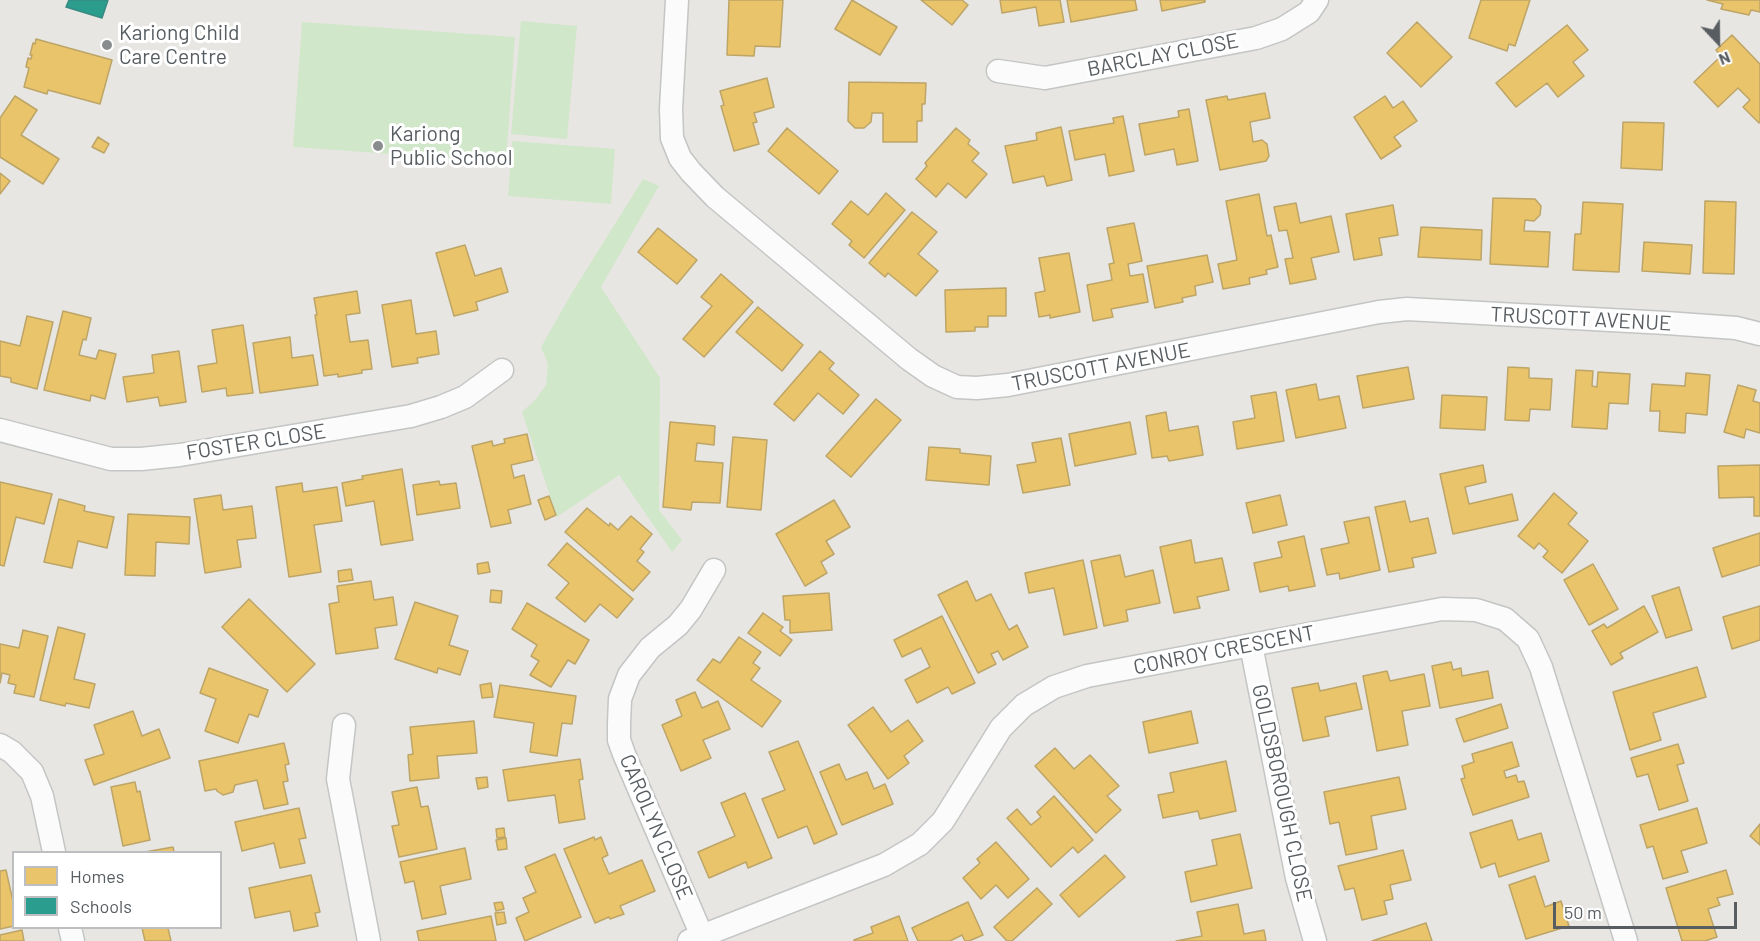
<!DOCTYPE html>
<html>
<head>
<meta charset="utf-8">
<style>
	body { margin:0 }
	#map { position:relative; width:1760px; height:941px; overflow:hidden; background:#e8e6e2; font-family:Barlow,sans-serif }
	canvas { display:block }
	.legend { position:absolute; left:12px; top:851px; width:210px; height:78px; box-sizing:border-box; background:#fff; border:2px solid #bcbec0; margin:0; padding:8px 10px; list-style:none; font-size:18px; color:#575d61 }
	.legend li { display:flex; align-items:center; gap:12px; height:30px }
	.legend b { width:30px; border:2px solid #bcbec0 }
	.north { position:absolute; left:1688px; top:12px; width:60px; height:60px; -webkit-text-stroke:4px #fff; paint-order:stroke; rotate:158deg; font-size:16px; font-weight:700; line-height:24px; text-align:center; color:#575d61 }
	.north::after { content:''; display:block; margin:auto; width:21px; height:27px; background:#575d61; clip-path:polygon(50% 0,100% 100%,50% 72%,0 100%) }
	.scale { position:absolute; left:1553px; top:902px; width:184px; height:27px; box-sizing:border-box; border:3px solid #575d61; border-top:0; padding-left:8px; font-size:18px; line-height:21px; white-space:nowrap; color:#575d61; -webkit-text-stroke:4px #fff; paint-order:stroke }
</style>
</head>
<body>
<div id="map">
<canvas width="1760" height="941"></canvas>
<ul class="legend">
<li><b style="height:16px;background:#e9c46a"></b>Homes</li>
<li><b style="height:16px;background:#2a9d8f"></b>Schools</li>
</ul>
<div class="north">N</div>
<div class="scale">50 m</div>
</div>
<script>
const ctx = document.querySelector('canvas').getContext('2d');
ctx.lineJoin = 'round';
function fillPath(path, color) { ctx.fillStyle = color; ctx.fill(path, 'evenodd'); }
const shape = rows => new Path2D(rows.map(r => 'M' + r).join(''));
function trace(path, color, width, dash) { ctx.strokeStyle = color; ctx.lineWidth = width; ctx.lineCap = dash ? 'butt' : 'round'; ctx.setLineDash(dash || []); ctx.stroke(path); }
function label(font, color, halo, rows, align = 'center') {
  ctx.font = font + ' Barlow,sans-serif'; ctx.lineWidth = 6; ctx.setLineDash([]); ctx.textBaseline = 'middle'; ctx.strokeStyle = halo; ctx.fillStyle = color; for (const [text, x, y, turn = 0] of rows) {
    ctx.save(); ctx.translate(x, y); ctx.rotate((+turn || 0) * Math.PI / 180); ctx.textAlign = isNaN(turn) ? turn : align; if (halo) ctx.strokeText(text, 0, 0); ctx.fillText(text, 0, 0); ctx.restore();
  }
}
const green = shape([
	[521,21,577,26,567,139,511,134],
	[302,22,515,37,506,162,293,147],
	[512,141,615,149,611,204,508,196],
	[643,179,659,186,601,287,660,378,659,510,682,540,672,552,619,475,557,517,522,412,535,400,546,385,548,364,541,347,573,291]
]);
const homes = shape([
	[729,0,783,0,780,47,755,46,754,56,727,55,729,0],
	[852,0,897,27,880,55,835,29,852,0],
	[921,0,962,0,968,5,952,25,921,0],
	[1000,0,1060,0,1064,22,1039,26,1036,7,1002,13,1000,0],
	[1067,0,1135,0,1137,10,1071,22,1067,0],
	[1160,0,1205,0,1205,2,1162,11,1160,0],
	[1481,0,1530,0,1515,46,1509,44,1507,51,1469,38,1481,0],
	[1707,0,1760,0,1760,12,1751,10,1749,15,1721,9,1723,4,1707,0],
	[1417,22,1452,57,1421,87,1387,53,1417,22],
	[1567,25,1588,50,1573,62,1584,76,1558,97,1547,83,1516,107,1496,83,1567,25],
	[1732,35,1760,64,1760,122,1759,123,1743,107,1750,100,1738,88,1718,107,1694,82,1721,56,1716,50,1732,35],
	[36,39,112,60,100,104,48,90,47,94,24,87,29,68,26,67,28,58,31,59,32,55,30,55,33,43,35,44,36,39],
	[767,78,774,107,754,113,757,122,753,123,759,144,734,151,721,106,724,105,720,91,767,78],
	[849,82,926,83,925,104,922,104,922,121,917,121,917,142,883,142,883,113,872,113,871,122,864,128,855,128,848,121,849,82],
	[1265,93,1270,118,1250,122,1253,142,1262,140,1267,144,1269,156,1266,161,1220,170,1206,100,1227,96,1228,100,1265,93],
	[15,96,37,110,21,135,59,159,43,184,0,157,0,118,15,96],
	[1385,96,1393,108,1403,101,1417,121,1394,137,1401,146,1381,159,1354,117,1385,96],
	[1189,109,1198,161,1177,165,1174,149,1145,155,1139,124,1179,117,1178,111,1189,109],
	[1123,116,1134,171,1109,176,1105,154,1075,160,1069,131,1114,123,1113,118,1123,116],
	[1623,122,1664,123,1662,170,1621,168,1623,122],
	[1061,127,1072,180,1047,186,1044,176,1013,183,1005,146,1037,140,1036,133,1061,127],
	[787,128,838,171,819,194,768,151,787,128],
	[956,128,970,140,968,144,979,153,972,161,987,174,966,198,948,183,936,197,916,179,927,166,925,163,956,128],
	[98,137,109,144,104,153,92,147,98,137],
	[0,173,10,181,0,194,0,173],
	[886,193,905,210,864,258,849,245,852,241,832,224,851,201,868,215,886,193],
	[1259,194,1267,236,1271,235,1278,267,1266,270,1267,274,1249,278,1250,284,1223,289,1218,264,1237,260,1226,201,1259,194],
	[1493,198,1535,199,1541,206,1540,215,1534,221,1525,220,1524,231,1550,232,1548,267,1490,264,1493,198],
	[1705,201,1736,202,1734,274,1703,273,1705,201],
	[1583,202,1623,204,1619,272,1573,270,1575,234,1581,234,1583,202],
	[1296,203,1300,223,1331,216,1339,252,1311,258,1316,279,1290,284,1285,259,1293,258,1287,230,1279,231,1274,207,1296,203],
	[1393,205,1398,235,1379,238,1382,255,1354,260,1346,214,1393,205],
	[912,212,937,232,918,254,938,271,916,296,888,273,885,277,869,263,912,212],
	[1134,223,1142,261,1128,264,1130,276,1143,274,1148,302,1111,309,1113,317,1093,321,1087,285,1112,280,1109,264,1114,263,1107,228,1134,223],
	[1421,227,1482,230,1481,260,1418,257,1421,227],
	[658,228,697,260,677,284,638,252,658,228],
	[1644,242,1692,245,1690,274,1642,271,1644,242],
	[465,245,475,276,501,268,508,292,476,302,478,310,454,316,436,253,465,245],
	[1069,253,1080,312,1050,318,1050,315,1039,317,1035,293,1045,291,1039,258,1069,253],
	[1207,255,1213,282,1195,286,1196,295,1182,298,1183,302,1155,308,1147,266,1207,255],
	[721,274,753,302,704,357,683,339,712,306,701,297,721,274],
	[1006,288,1006,316,988,316,988,327,975,327,975,331,946,332,945,290,1006,288],
	[357,291,360,313,346,315,350,342,368,340,372,369,362,370,362,373,338,377,338,374,324,376,315,315,317,315,314,298,357,291],
	[411,300,416,334,436,331,439,354,417,358,418,363,392,367,382,305,411,300],
	[758,307,803,345,782,371,736,332,758,307],
	[63,311,91,318,86,340,83,339,79,355,96,359,99,350,116,354,105,399,91,395,90,401,44,390,63,311],
	[27,316,53,322,37,389,11,382,11,378,0,376,0,341,20,346,27,316],
	[243,325,253,393,227,396,226,388,202,392,198,366,217,363,212,330,243,325],
	[290,337,292,358,313,355,318,385,260,393,253,343,290,337],
	[179,351,186,402,160,406,158,397,127,402,123,377,154,373,152,355,179,351],
	[820,351,834,363,829,369,859,395,843,414,818,393,794,421,774,404,820,351],
	[1408,367,1414,399,1363,408,1357,376,1408,367],
	[1508,367,1529,368,1529,378,1552,379,1550,410,1530,409,1529,421,1505,420,1508,367],
	[1576,370,1593,371,1592,386,1597,387,1598,372,1630,374,1628,404,1609,403,1607,429,1572,427,1576,370],
	[1686,373,1710,375,1707,415,1686,413,1685,433,1659,431,1660,411,1650,411,1652,384,1685,386,1686,373],
	[1316,384,1319,400,1339,396,1346,428,1296,438,1286,390,1316,384],
	[1738,385,1756,390,1753,401,1760,403,1760,433,1746,429,1744,438,1724,432,1738,385],
	[1276,392,1284,441,1237,449,1233,422,1255,418,1251,396,1276,392],
	[1442,395,1487,397,1485,430,1440,428,1442,395],
	[876,399,901,420,851,477,826,456,876,399],
	[1166,412,1169,431,1198,426,1203,455,1169,461,1167,456,1152,458,1146,416,1166,412],
	[670,422,715,426,714,445,697,443,695,461,723,463,720,503,692,502,691,510,663,507,670,422],
	[1130,422,1136,454,1075,466,1069,434,1130,422],
	[527,434,533,460,511,465,514,478,524,475,531,504,508,510,511,523,491,527,472,446,492,441,493,446,505,443,504,439,527,434],
	[733,437,767,440,761,510,727,507,733,437],
	[1061,438,1070,485,1023,493,1017,465,1036,462,1032,443,1061,438],
	[929,447,960,449,960,453,991,456,989,485,926,480,929,447],
	[1483,465,1486,482,1465,487,1469,504,1512,494,1518,520,1453,534,1440,474,1483,465],
	[1760,465,1760,516,1754,516,1754,497,1719,498,1718,466,1760,465],
	[402,469,413,540,381,545,374,501,346,506,342,483,363,479,362,476,402,469],
	[439,481,440,485,456,483,460,508,417,515,413,485,439,481],
	[0,482,52,494,44,524,16,517,4,566,0,565,0,482],
	[302,483,303,492,337,487,342,521,314,525,321,572,289,577,276,487,302,483],
	[1554,493,1577,513,1568,524,1588,541,1562,573,1543,557,1548,551,1539,543,1534,549,1518,536,1554,493],
	[221,495,223,510,252,506,256,538,237,540,241,567,205,573,194,499,221,495],
	[1280,495,1287,525,1253,533,1246,503,1280,495],
	[549,496,556,515,545,520,538,500,549,496],
	[59,499,85,506,84,511,114,517,107,548,78,541,72,568,44,562,59,499],
	[834,500,850,527,826,541,834,554,821,562,827,573,805,586,776,534,834,500],
	[1405,501,1410,522,1428,518,1436,553,1412,558,1414,567,1389,572,1375,507,1405,501],
	[587,508,609,526,610,523,618,530,631,516,652,534,640,549,644,552,637,561,650,572,633,591,565,532,587,508],
	[128,514,190,517,189,544,156,542,155,576,125,575,128,514],
	[1369,517,1380,570,1340,579,1339,573,1327,575,1321,549,1349,543,1344,522,1369,517],
	[1760,533,1760,565,1722,577,1713,548,1760,533],
	[1304,536,1315,586,1289,591,1288,586,1260,592,1254,563,1282,557,1278,542,1304,536],
	[1191,540,1195,563,1222,558,1229,590,1197,597,1200,608,1174,613,1160,547,1191,540],
	[567,543,633,599,617,618,600,604,585,622,556,598,569,583,548,565,567,543],
	[1120,555,1125,577,1153,570,1160,603,1126,610,1128,621,1104,626,1091,561,1120,555],
	[1083,560,1097,628,1064,635,1054,588,1029,593,1025,573,1083,560],
	[488,562,490,572,478,574,477,564,488,562],
	[1593,564,1618,609,1589,625,1564,580,1593,564],
	[351,569,353,580,339,582,338,571,351,569],
	[371,581,374,600,393,597,397,625,375,628,378,648,336,654,329,604,339,602,337,586,371,581],
	[967,581,976,601,991,594,1009,630,1017,625,1028,647,1003,660,998,651,991,654,996,664,978,673,938,595,967,581],
	[1679,587,1692,630,1666,638,1652,596,1679,587],
	[491,590,502,591,501,603,490,602,491,590],
	[829,593,832,630,790,633,790,620,785,620,783,596,829,593],
	[249,599,315,664,287,692,222,627,249,599],
	[415,602,458,616,449,645,468,651,460,675,438,668,437,673,395,659,415,602],
	[527,603,589,640,575,664,568,660,551,687,530,675,539,661,531,656,537,645,512,629,527,603],
	[1644,606,1658,632,1620,653,1623,658,1611,665,1592,631,1604,624,1607,628,1644,606],
	[1760,606,1760,640,1732,649,1723,617,1760,606],
	[763,613,783,627,780,631,792,640,780,656,748,633,763,613],
	[942,616,975,683,952,694,948,687,917,703,905,680,930,667,921,648,902,657,894,640,942,616],
	[58,627,85,634,74,679,95,684,89,708,66,703,65,706,40,700,58,627],
	[23,630,48,636,34,697,14,693,16,685,8,683,10,675,2,673,0,683,0,644,19,648,23,630],
	[739,637,761,652,753,663,760,668,751,680,781,701,762,727,697,680,713,659,720,663,739,637],
	[1451,662,1453,670,1461,668,1462,676,1488,671,1493,698,1440,708,1432,666,1451,662],
	[1697,667,1706,697,1653,713,1661,740,1630,750,1613,692,1697,667],
	[209,668,268,690,258,717,249,714,238,743,205,731,216,699,200,693,209,668],
	[1387,671,1390,681,1424,674,1430,706,1402,711,1408,745,1377,751,1363,676,1387,671],
	[491,683,493,697,482,698,480,685,491,683],
	[1318,683,1320,691,1356,683,1362,709,1325,717,1329,736,1303,741,1292,688,1318,683],
	[500,685,576,696,572,724,562,723,557,756,530,752,534,723,494,717,500,685],
	[695,692,702,708,718,701,730,729,703,740,711,758,681,771,662,725,682,716,676,700,695,692],
	[1501,704,1508,728,1464,742,1456,719,1501,704],
	[873,707,891,732,908,720,923,741,904,756,909,763,888,779,848,725,873,707],
	[133,711,142,736,159,729,170,758,94,785,85,760,104,754,94,725,133,711],
	[1191,711,1198,743,1149,753,1143,722,1191,711],
	[474,721,477,753,437,756,439,778,410,781,408,755,413,754,410,727,474,721],
	[798,741,837,834,814,844,807,826,778,838,762,799,785,790,769,752,798,741],
	[1512,742,1519,766,1504,771,1506,778,1516,775,1518,782,1524,781,1529,797,1473,815,1461,779,1465,778,1462,766,1474,762,1472,754,1512,742],
	[284,743,289,764,285,765,288,781,283,782,288,804,264,809,257,780,235,785,233,792,223,795,217,791,216,789,205,791,199,761,284,743],
	[1678,744,1684,763,1677,765,1688,801,1659,810,1648,774,1637,777,1631,758,1678,744],
	[1055,748,1074,769,1090,755,1119,786,1107,796,1121,810,1096,833,1035,766,1055,748],
	[580,759,583,779,579,780,585,819,559,823,555,795,508,801,503,770,580,759],
	[1226,761,1236,811,1200,819,1198,811,1163,818,1158,795,1174,792,1170,773,1226,761],
	[839,764,846,780,867,772,874,789,885,784,893,804,842,825,820,772,839,764],
	[487,777,488,787,478,789,476,778,487,777],
	[1399,777,1406,809,1371,816,1377,849,1346,855,1339,822,1330,824,1324,792,1399,777],
	[135,782,137,792,140,791,150,840,123,846,111,787,135,782],
	[417,787,421,807,428,806,437,849,399,857,392,826,399,825,392,792,417,787],
	[745,793,772,858,748,868,746,862,709,878,698,852,735,836,721,803,745,793],
	[1054,796,1093,840,1078,853,1073,847,1051,867,1007,818,1017,809,1031,825,1041,817,1037,812,1054,796],
	[299,808,306,838,299,839,305,863,280,868,274,843,242,851,235,822,299,808],
	[1697,808,1707,843,1681,851,1688,872,1663,879,1653,846,1647,848,1640,825,1697,808],
	[1512,820,1518,840,1541,833,1549,861,1499,877,1495,863,1481,868,1470,833,1512,820],
	[1760,824,1760,845,1750,836,1760,824],
	[504,828,505,837,497,838,496,829,504,828],
	[1240,834,1252,888,1191,902,1185,872,1217,865,1212,840,1240,834],
	[594,837,595,840,601,837,608,855,602,858,609,874,642,860,655,891,620,906,624,914,610,919,609,917,595,923,564,849,594,837],
	[506,838,507,849,498,850,496,840,506,838],
	[996,842,1029,879,1008,898,996,885,981,899,963,878,980,863,977,859,996,842],
	[173,847,174,852,145,852,173,847],
	[465,848,471,879,440,886,446,914,422,919,414,881,405,883,400,862,465,848],
	[1403,850,1411,880,1390,885,1393,899,1384,901,1387,914,1362,920,1354,888,1345,890,1338,866,1403,850],
	[555,854,581,917,525,941,516,918,529,912,523,898,536,892,525,867,555,854],
	[1105,855,1125,877,1079,917,1060,895,1105,855],
	[6,870,14,906,14,926,0,929,0,871,6,870],
	[1726,870,1733,894,1717,898,1720,905,1708,909,1717,937,1705,941,1682,941,1666,888,1726,870],
	[311,875,320,912,315,913,318,926,294,931,290,911,255,918,249,888,311,875],
	[1535,876,1545,907,1561,901,1569,926,1526,939,1509,885,1535,876],
	[1037,888,1052,904,1012,941,1007,941,994,927,1037,888],
	[502,902,504,909,496,911,494,903,502,902],
	[968,902,983,935,969,941,965,941,962,935,950,941,918,941,912,928,968,902],
	[1238,904,1244,934,1264,930,1266,941,1176,941,1202,936,1197,912,1238,904],
	[504,912,506,923,497,925,495,913,504,912],
	[491,916,496,941,419,941,417,931,491,916],
	[899,916,908,941,854,941,854,940,873,933,871,927,899,916],
	[1426,923,1432,941,1372,941,1426,923],
	[142,928,168,928,171,941,145,941,142,928],
	[22,930,24,941,0,941,0,935,22,930]
]);
const schools = shape([
	[69,0,108,0,102,18,66,7,69,0]
]);
const street = shape([
	[677,0,671,109,672,138,680,158,691,172,715,197,909,359,933,376,957,387,977,388,1008,385,1379,312,1407,309,1666,323,1736,328,1760,334],
	[998,71,1045,78,1256,38,1282,29,1309,12,1317,0],
	[0,430,111,459,141,459,180,455,411,416,441,407,465,397,502,370],
	[1251,645,1297,878,1315,941],
	[344,725,338,779,369,941],
	[0,745,12,752,32,772,42,796,54,852],
	[70,928,73,941],
	[702,936,624,754,619,740,619,724,620,699,629,675,650,648,678,625,691,609,714,570],
	[689,941,884,865,920,844,943,821,1001,728,1024,705,1054,687,1087,676,1442,609,1476,610,1505,619,1528,639,1541,667,1626,941]
]);
const markers = [
	[107,45,6,"#8a8d8e"],
	[378,146,6,"#8a8d8e"]
];
const poiNames = [
	["Kariong Child",119,33],
	["Care Centre",119,57],
	["Kariong",390,134],
	["Public School",390,158]
];
const streetNames = [
	["BARCLAY CLOSE",1163,55,-11],
	["TRUSCOTT AVENUE",1581,319,3],
	["TRUSCOTT AVENUE",1101,367,-11],
	["FOSTER CLOSE",256,442,-9],
	["CONROY CRESCENT",1224,650,-11],
	["GOLDSBOROUGH CLOSE",1282,793,78],
	["CAROLYN CLOSE",656,827,67]
];
fillPath(green, '#d1e7ca');
fillPath(homes, '#e9c46a');
trace(homes, '#bda567', 1.5);
fillPath(schools, '#2a9d8f');
trace(schools, '#388a81', 1.5);
trace(street, '#c4c5c5', 25);
trace(street, '#fcfbfb', 22);
for (const [x, y, r, color] of markers) { const dot = new Path2D(); dot.arc(x, y, r, 0, 2 * Math.PI); ctx.fillStyle = color; ctx.fill(dot); trace(dot, '#fff', 2); }
label('21px', '#575d61', '#fff', poiNames, 'left');
label('21px', '#575d61', '#fff', streetNames);
</script>
</body>
</html>
